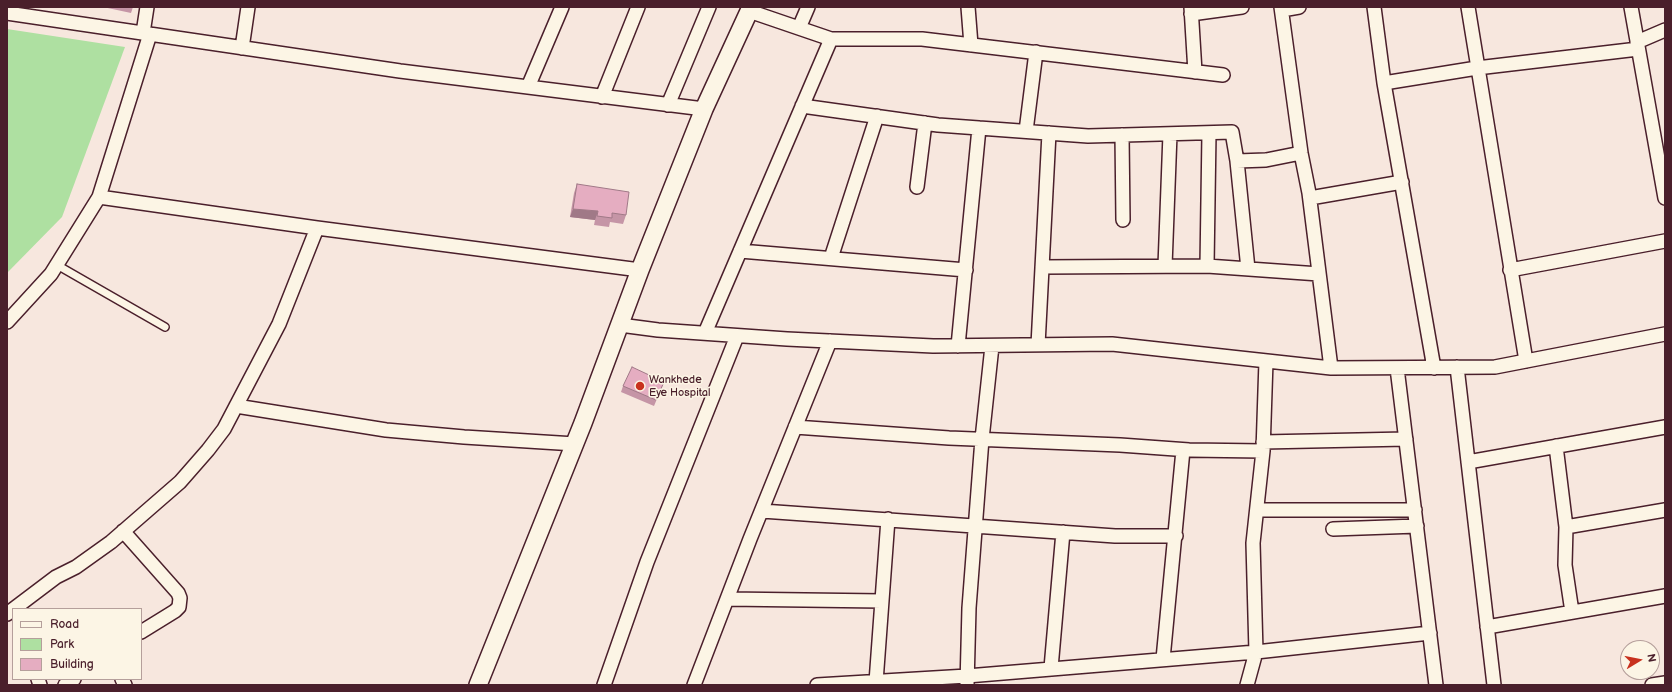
<!DOCTYPE html>
<html>
<head>
<meta charset="utf-8">
<style>
	body { margin:0 }
	#map { position:relative; width:1672px; height:692px; overflow:hidden; background:#f7e7de; font-family:"Balsamiq Sans",sans-serif }
	canvas { display:block }
	.frame { position:absolute; inset:0; border:8px solid #4a1f2b; pointer-events:none }
	.legend { position:absolute; left:12px; top:608px; width:130px; height:72px; box-sizing:border-box; background:#fcf5e5; border:1px solid #b59f9b; margin:0; padding:5px 7px; list-style:none; font-size:12px; color:#4a1f2b }
	.legend li { display:flex; align-items:center; gap:8px; height:20px }
	.legend b { width:20px; border:1px solid #b59f9b }
	.north { position:absolute; left:1620px; top:640px; width:40px; height:40px; box-sizing:border-box; background:#fcf5e5; border:1px solid #b59f9b; border-radius:50%; rotate:80deg; font-size:11px; font-weight:700; line-height:16px; text-align:center; color:#4a1f2b }
	.north::after { content:''; display:block; margin:auto; width:14px; height:18px; background:#c8321e; clip-path:polygon(50% 0,100% 100%,50% 72%,0 100%) }
</style>
</head>
<body>
<div id="map">
<canvas width="1672" height="692"></canvas>
<div class="frame"></div>
<ul class="legend">
<li><b style="height:5px;background:#fcf5e5"></b>Road</li>
<li><b style="height:11px;background:#aee0a1"></b>Park</li>
<li><b style="height:11px;background:#e5adc1"></b>Building</li>
</ul>
<div class="north">N</div>
</div>
<script>
const ctx = document.querySelector('canvas').getContext('2d');
ctx.lineJoin = 'round';
function fillPath(path, color) { ctx.fillStyle = color; ctx.fill(path, 'evenodd'); }
const shape = rows => new Path2D(rows.map(r => 'M' + r).join(''));
function trace(path, color, width, dash) { ctx.strokeStyle = color; ctx.lineWidth = width; ctx.lineCap = dash ? 'butt' : 'round'; ctx.setLineDash(dash || []); ctx.stroke(path); }
function label(font, color, halo, rows, align = 'center') {
  ctx.font = font + ' "Balsamiq Sans",sans-serif'; ctx.lineWidth = 3; ctx.setLineDash([]); ctx.textBaseline = 'middle'; ctx.strokeStyle = halo; ctx.fillStyle = color; for (const [text, x, y, turn = 0] of rows) {
    ctx.save(); ctx.translate(x, y); ctx.rotate((+turn || 0) * Math.PI / 180); ctx.textAlign = isNaN(turn) ? turn : align; if (halo) ctx.strokeText(text, 0, 0); ctx.fillText(text, 0, 0); ctx.restore();
  }
}
const green = shape([
	[7,29,125,47,62,217,7,273]
]);
const service = shape([
	[57,265,165,327]
]);
const minor = shape([
	[968,7,971,45],
	[1191,7,1195,72],
	[1281,7,1301,153,1309,193,1331,368],
	[1374,7,1384,83,1434,368],
	[1468,7,1526,361],
	[1631,7,1665,198],
	[1282,10,1299,7],
	[749,11,831,39,922,39,1223,75],
	[7,13,400,71,704,109],
	[1191,14,1242,7],
	[799,28,808,7],
	[143,33,147,7],
	[1637,42,1665,30],
	[242,48,248,7],
	[1384,83,1477,68,1638,49],
	[528,87,562,7],
	[602,97,638,7],
	[668,105,709,7],
	[802,106,938,125,1088,136,1232,132,1237,161,1266,160,1301,153],
	[1026,131,1036,52],
	[1122,135,1123,220],
	[1237,161,1248,269],
	[917,187,925,123],
	[99,197,317,228,640,270],
	[1310,198,1402,182],
	[740,251,966,270],
	[831,258,877,116],
	[1165,266,1170,134],
	[1207,266,1209,133],
	[1042,267,1207,266,1319,274],
	[1510,270,1665,241],
	[7,322,51,274,99,197,150,34],
	[620,325,658,330,787,339,933,346,1112,344,1331,368,1495,367,1665,334],
	[705,333,831,39],
	[1038,345,1049,133],
	[958,346,979,128],
	[1457,367,1494,685],
	[1397,368,1436,685],
	[236,406,386,430,464,437,575,444],
	[795,427,949,438,1120,445,1189,450,1263,451],
	[1263,442,1406,439],
	[1556,446,1566,527,1565,565,1572,612],
	[1468,462,1665,427],
	[1257,510,1415,510],
	[762,511,1115,536,1176,536],
	[1566,527,1665,510],
	[1333,529,1417,526],
	[123,531,178,593,180,598,179,607,175,611,141,632],
	[727,599,882,601],
	[7,614,56,577,76,567,111,542,180,482,208,450,224,429,279,324,317,228],
	[1487,627,1665,596],
	[1163,659,1183,450],
	[1051,668,1063,532],
	[38,679,40,685],
	[122,679,125,685],
	[876,682,888,519],
	[65,685,74,679],
	[604,685,647,562,737,336],
	[694,685,750,539,830,341],
	[817,685,967,676,1256,652,1430,633],
	[967,685,969,608,982,439,992,346],
	[1247,685,1256,652,1253,543,1263,451,1266,361],
	[1652,685,1665,683]
]);
const tertiary = shape([
	[478,685,583,423,640,270,704,109,751,7]
]);
const wall = shape([
	[103,7,133,7,131,13],
	[577,184,626,215,623,224,610,222,609,227,594,225,595,220,570,217,574,193],
	[664,382,654,406,621,392,623,386]
]);
const shadedWall = shape([
	[573,209,598,211,595,220,570,217]
]);
const building = shape([
	[577,184,629,192,626,215,612,213,612,218,597,216,598,211,573,209,577,184],
	[632,367,664,382,656,400,623,386,632,367]
]);
const markers = [
	[640,386,5,"#c8321e"]
];
const poiNames = [
	["Wankhede",649,380],
	["Eye Hospital",649,393]
];
fillPath(green, '#aee0a1');
trace(service, '#4a1f2b', 10);
trace(minor, '#4a1f2b', 16);
trace(tertiary, '#4a1f2b', 20);
trace(service, '#fcf5e5', 7);
trace(minor, '#fcf5e5', 13);
trace(tertiary, '#fcf5e5', 17);
fillPath(wall, '#c595a6');
fillPath(shadedWall, '#a07987');
fillPath(building, '#e5adc1');
trace(building, '#a07987', 1);
for (const [x, y, r, color] of markers) { const dot = new Path2D(); dot.arc(x, y, r, 0, 2 * Math.PI); ctx.fillStyle = color; ctx.fill(dot); trace(dot, '#fcf5e5', 1.5); }
label('11px', '#4a1f2b', '#fcf5e5', poiNames, 'left');
</script>
</body>
</html>
